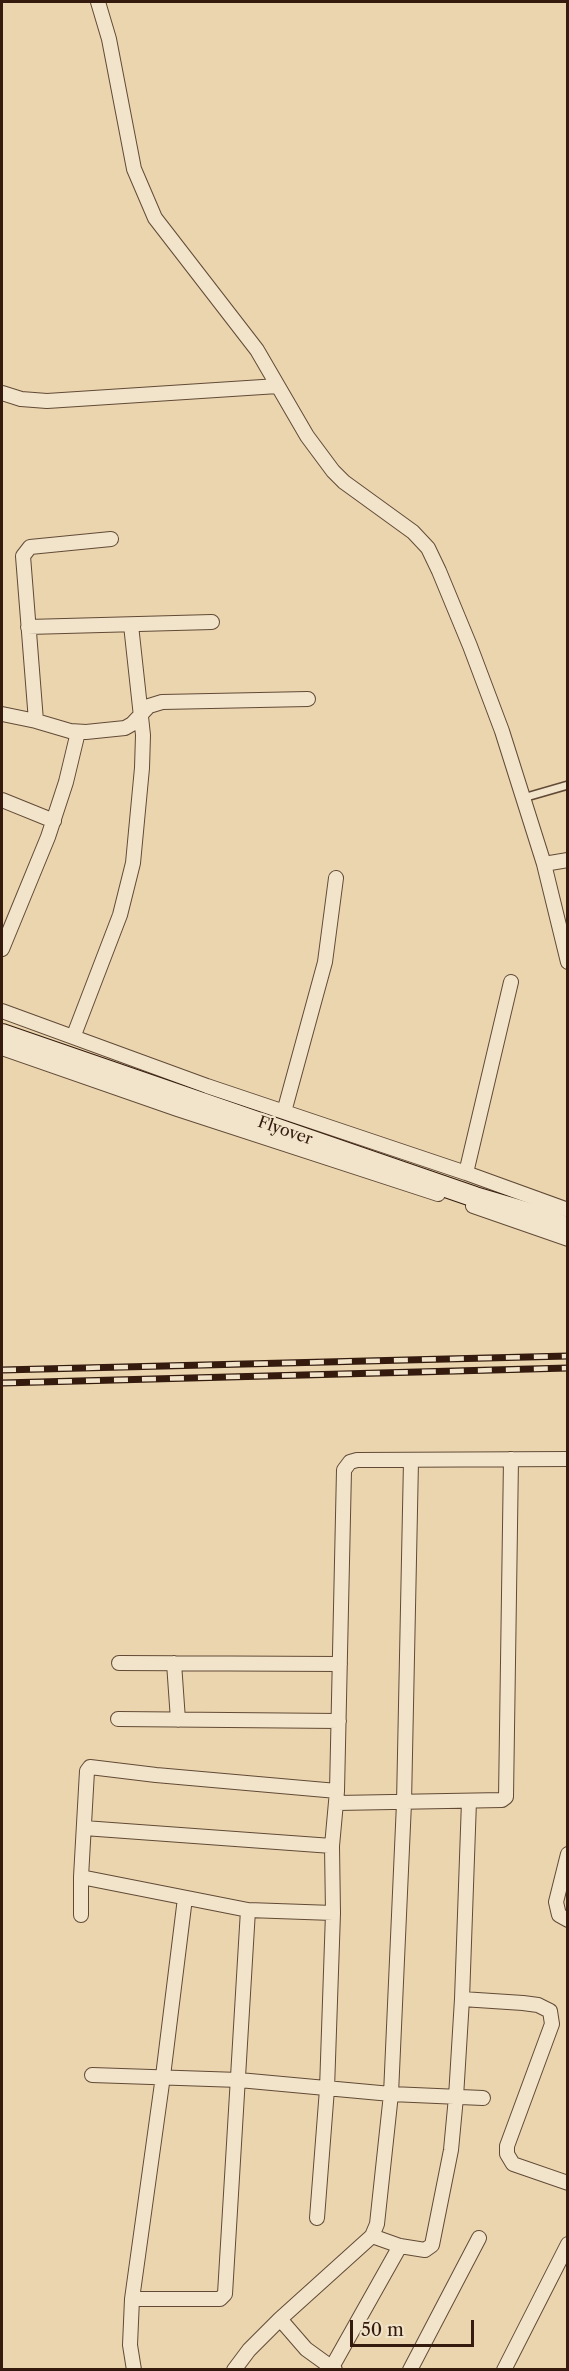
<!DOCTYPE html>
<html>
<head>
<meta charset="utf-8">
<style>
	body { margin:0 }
	#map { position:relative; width:569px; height:2371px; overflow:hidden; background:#ead5af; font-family:"Libre Caslon Text",serif }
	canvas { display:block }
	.frame { position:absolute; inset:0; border:3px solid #341b0e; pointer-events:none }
	.scale { position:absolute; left:350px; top:2320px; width:124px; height:27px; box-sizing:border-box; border:3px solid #341b0e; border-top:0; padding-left:8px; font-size:18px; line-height:21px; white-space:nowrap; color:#341b0e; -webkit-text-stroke:4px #f1e4cb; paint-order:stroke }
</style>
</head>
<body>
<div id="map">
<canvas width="569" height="2371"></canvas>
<div class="frame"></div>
<div class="scale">50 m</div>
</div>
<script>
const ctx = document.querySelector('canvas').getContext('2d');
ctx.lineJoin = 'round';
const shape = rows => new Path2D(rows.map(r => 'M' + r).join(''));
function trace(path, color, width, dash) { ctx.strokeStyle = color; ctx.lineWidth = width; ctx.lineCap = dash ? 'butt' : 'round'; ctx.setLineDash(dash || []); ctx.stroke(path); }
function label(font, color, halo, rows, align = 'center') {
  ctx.font = font + ' "Libre Caslon Text",serif'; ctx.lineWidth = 4.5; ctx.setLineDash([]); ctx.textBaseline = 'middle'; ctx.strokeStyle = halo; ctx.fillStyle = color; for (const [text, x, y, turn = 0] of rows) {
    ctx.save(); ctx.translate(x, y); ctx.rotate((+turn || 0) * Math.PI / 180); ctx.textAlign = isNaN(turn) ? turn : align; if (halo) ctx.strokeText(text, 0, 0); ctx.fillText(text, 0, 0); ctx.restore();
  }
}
const lane = shape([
	[523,798,568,785]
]);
const street = shape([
	[98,2,109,39,134,169,155,218,257,350,307,436,333,471,344,482,413,532,428,548,439,571,470,646,502,731,544,864,568,962],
	[2,393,21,399,47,401,278,386],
	[28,627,212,622],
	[2,714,36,721,70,731,86,732,125,728,132,724,149,706,162,702,308,699],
	[36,721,23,556,30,547,111,539],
	[2,800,54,821],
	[544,864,568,860],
	[2,949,48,837,66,782,78,732],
	[2,1011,207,1086,466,1173,568,1210],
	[74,1035,120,915,133,863,142,768,143,735,131,625],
	[2,1048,177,1109,438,1194],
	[284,1112,325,962,336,878],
	[466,1173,511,982],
	[473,1206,568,1239],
	[119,1663,340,1664],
	[174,1663,178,1720],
	[118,1719,339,1721],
	[337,1803,502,1800,506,1797,511,1459],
	[84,1828,332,1846],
	[568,1854,556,1902,559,1915,568,1920],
	[81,1877,248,1910,333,1913],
	[81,1915,81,1877,87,1771,90,1767,156,1775,337,1791],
	[462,1999,523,2003,538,2005,550,2011,552,2024,507,2146,507,2154,513,2164,568,2183],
	[92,2075,239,2080,391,2094,483,2098],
	[317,2218,327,2089,333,1913,332,1846,337,1791,344,1470,350,1462,357,1460,568,1459],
	[372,2236,400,2246,425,2250,432,2245,451,2150,456,2097,462,1999,469,1801],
	[132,2299,220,2299,225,2294,248,1910],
	[280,2319,306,2349,335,2370],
	[332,2367,400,2246],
	[134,2370,130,2345,132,2299,163,2076,185,1898],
	[234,2370,249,2350,280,2319,372,2236,377,2224,391,2094,404,1803,411,1461],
	[410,2370,479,2238],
	[504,2370,568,2244]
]);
const secondary = shape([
	[2,1034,475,1197,539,1216,568,1228]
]);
const rail = shape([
	[2,1370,568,1356],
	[2,1383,568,1368]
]);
const streetNames = [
	["Flyover",285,1131,19]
];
trace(lane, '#624a36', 10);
trace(street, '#624a36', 16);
trace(secondary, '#341b0e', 22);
trace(lane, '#f1e4cb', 7);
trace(street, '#f1e4cb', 14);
trace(secondary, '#f1e4cb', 20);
trace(rail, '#341b0e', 7);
trace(rail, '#f1e4cb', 4.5, [14]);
label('16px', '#341b0e', '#f1e4cb', streetNames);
</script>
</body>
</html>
